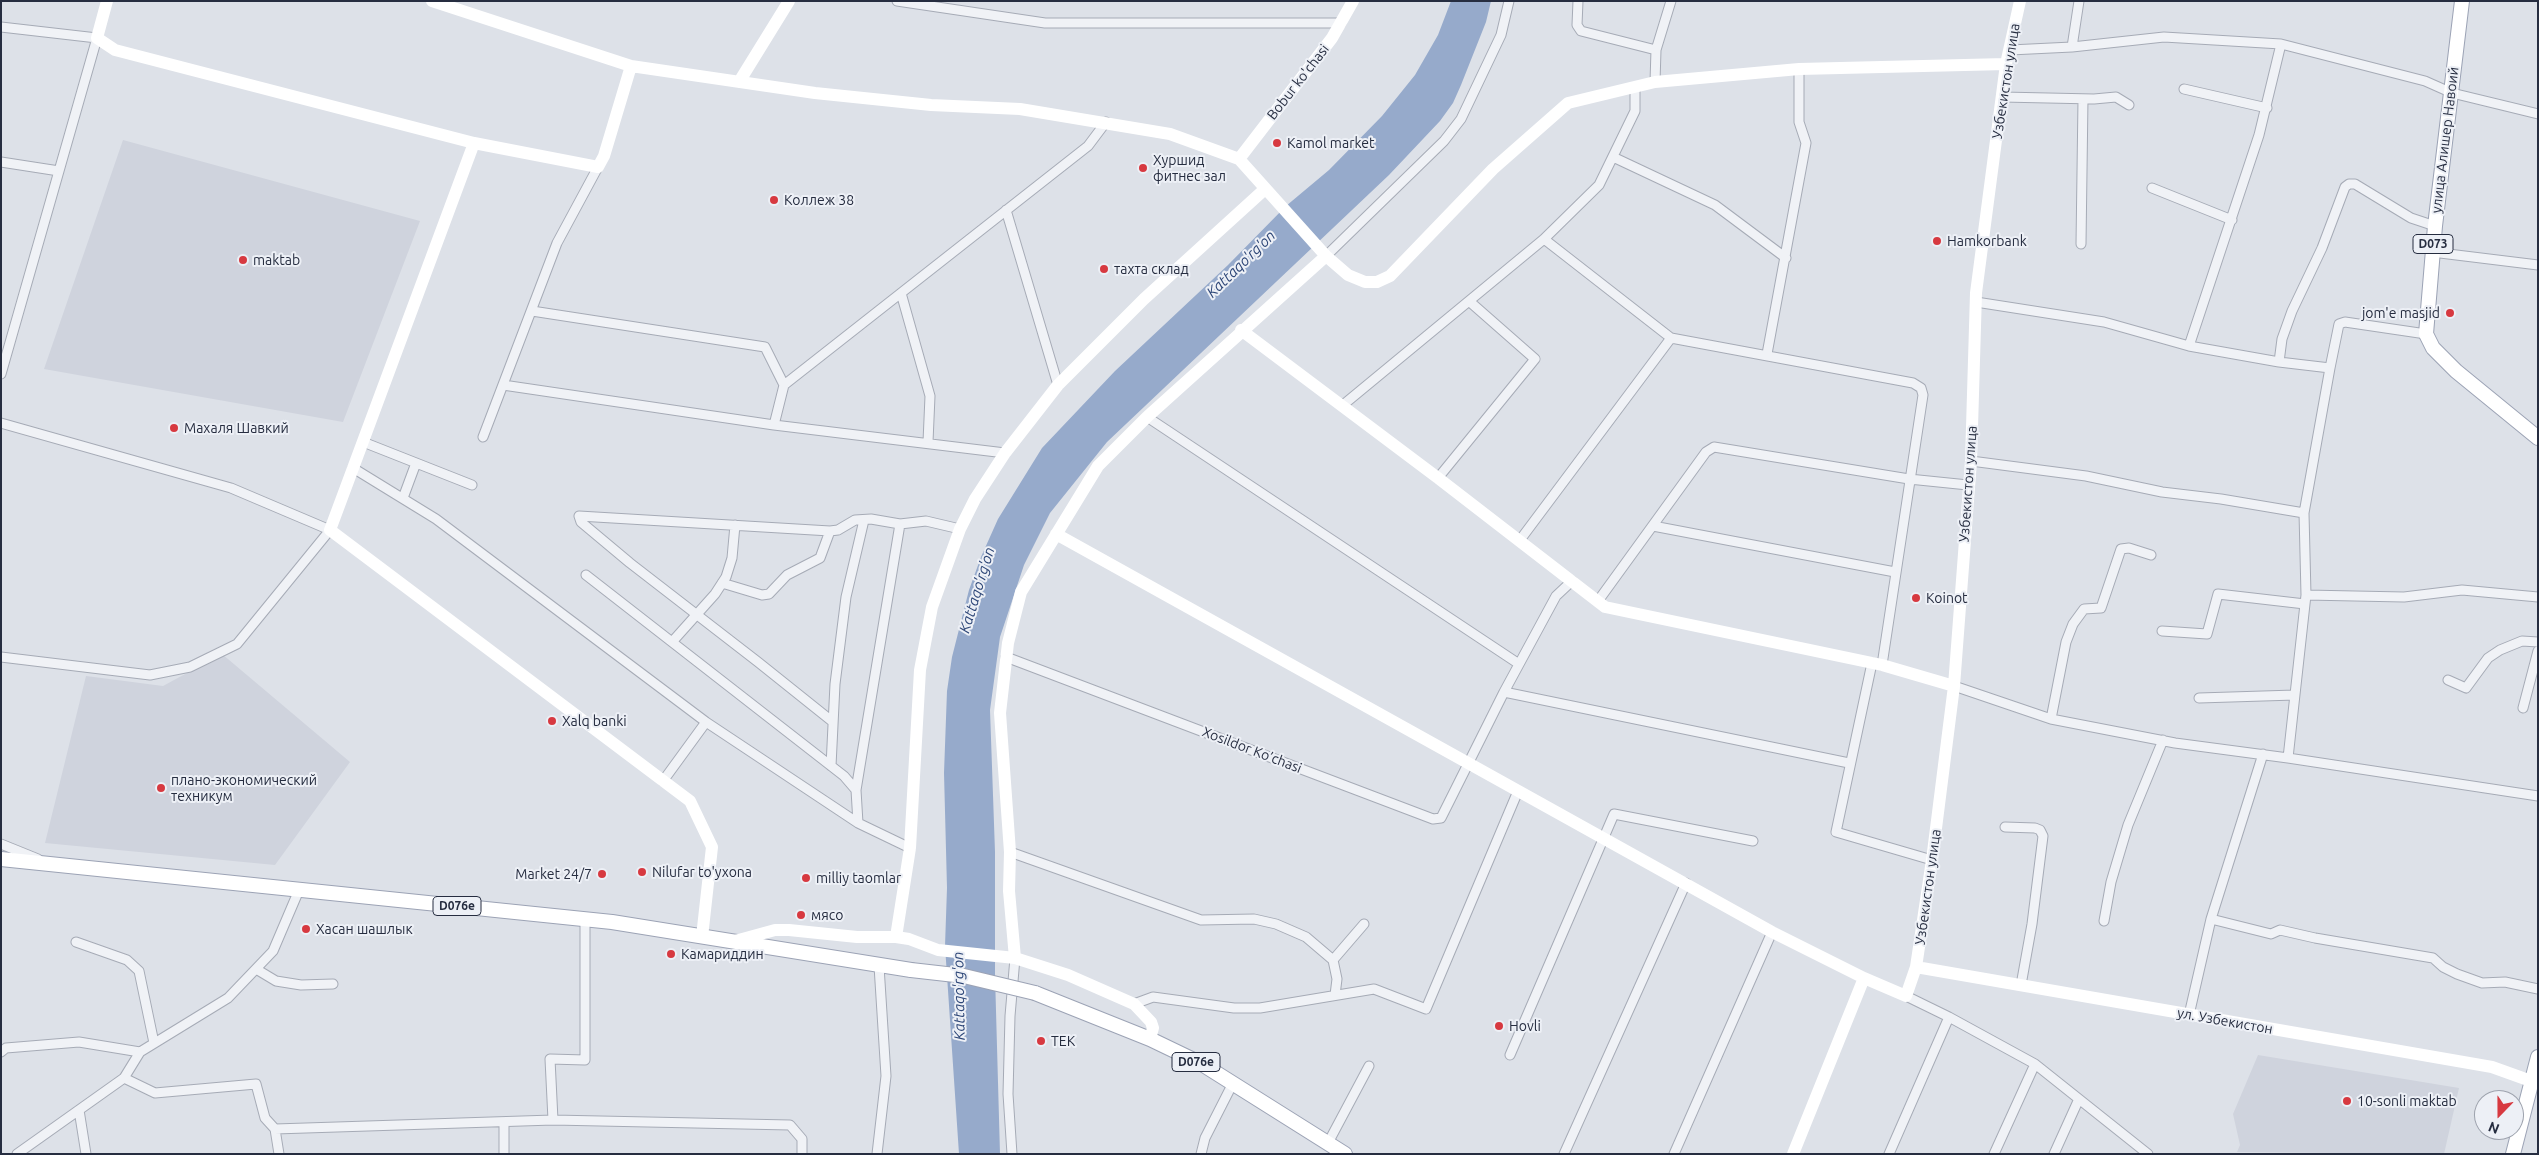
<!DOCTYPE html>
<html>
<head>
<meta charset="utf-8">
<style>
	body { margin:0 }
	#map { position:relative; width:2539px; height:1155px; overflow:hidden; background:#dde1e8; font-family:Ubuntu,sans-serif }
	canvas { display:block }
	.frame { position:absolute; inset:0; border:2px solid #262d40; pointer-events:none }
	.north { position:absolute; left:2474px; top:1090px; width:50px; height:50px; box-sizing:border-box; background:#edf0f6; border:1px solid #9da2ad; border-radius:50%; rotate:202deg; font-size:14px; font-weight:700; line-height:20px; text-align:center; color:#262d40 }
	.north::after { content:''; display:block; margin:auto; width:18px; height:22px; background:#d73940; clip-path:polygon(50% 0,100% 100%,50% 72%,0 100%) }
</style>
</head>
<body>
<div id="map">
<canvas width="2539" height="1155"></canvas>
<div class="frame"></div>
<div class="north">N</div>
</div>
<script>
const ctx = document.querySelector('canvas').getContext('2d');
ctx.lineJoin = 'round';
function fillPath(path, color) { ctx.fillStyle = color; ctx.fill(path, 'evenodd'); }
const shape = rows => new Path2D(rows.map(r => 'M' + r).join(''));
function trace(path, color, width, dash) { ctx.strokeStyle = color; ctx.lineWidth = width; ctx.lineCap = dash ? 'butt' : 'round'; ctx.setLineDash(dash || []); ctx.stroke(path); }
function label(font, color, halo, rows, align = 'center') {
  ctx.font = font + ' Ubuntu,sans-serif'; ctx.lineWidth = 4; ctx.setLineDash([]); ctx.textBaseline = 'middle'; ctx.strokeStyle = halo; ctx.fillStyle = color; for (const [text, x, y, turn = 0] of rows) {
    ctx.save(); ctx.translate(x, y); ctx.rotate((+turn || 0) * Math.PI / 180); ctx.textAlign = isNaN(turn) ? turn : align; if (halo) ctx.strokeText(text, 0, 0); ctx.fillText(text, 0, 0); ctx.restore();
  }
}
const built = shape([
	[123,140,420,221,343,422,44,369],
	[222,654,350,762,275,865,45,843,86,676,163,686],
	[2258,1055,2459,1088,2444,1154,2237,1152,2240,1145,2233,1114]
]);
const water = shape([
	[1451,1,1491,1,1486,22,1461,85,1453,103,1440,121,1389,175,1107,442,1050,513,1024,565,1000,637,990,710,995,852,995,975,1000,1154,959,1154,945,946,947,888,944,773,947,691,952,657,969,590,981,557,998,519,1042,448,1115,371,1228,265,1286,206,1329,170,1382,116,1415,75,1438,35]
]);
const street = shape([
	[897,1,1045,23,1341,23],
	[1578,1,1577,25,1581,31,1656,50],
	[1,27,97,38,1,374],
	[2072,47,2079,1],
	[2010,50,2072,47,2164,37,2281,44,2425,81,2452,93,2538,114],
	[1655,82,1656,50,1671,1],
	[2184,89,2267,108],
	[2002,97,2094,99,2116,97,2129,105],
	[1613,157,1715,205,1786,258],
	[1,162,59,171],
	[2152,188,2232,220],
	[1006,210,1058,385],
	[1544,239,1671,338,1913,383,1921,388,1923,395,1882,665],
	[2081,244,2083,99],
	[2432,252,2538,265],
	[1326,256,1444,141,1461,119,1501,35,1509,1],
	[901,293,930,396,928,442],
	[1976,302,2104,322,2189,346,2279,362,2330,368,2339,324,2345,322,2426,334],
	[532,311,765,347,784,385],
	[2189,346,2259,135,2281,44],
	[1767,354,1806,143,1799,122,1799,69],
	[2279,362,2282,339,2292,311,2322,248,2345,187,2349,184,2355,184,2411,218,2435,226],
	[503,385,774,425,1005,453],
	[1343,405,1544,239,1599,185,1635,111,1635,88],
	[1147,417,1519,664],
	[1,423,231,488,330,530,237,644,190,667,150,675,1,657],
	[774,425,784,385,1088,146,1106,122],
	[483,437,557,243,598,167],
	[363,442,472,485],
	[1971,461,2086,476,2162,492,2221,499,2304,513,2330,368],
	[353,468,436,519,706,722,858,823,910,848],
	[1438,478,1535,359,1469,301],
	[403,498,416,463],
	[1653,526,1895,572],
	[1520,540,1671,338],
	[586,575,844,776,856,790,858,823],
	[722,583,762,595,769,594,787,575,820,558,830,531],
	[2306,595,2404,597,2462,590,2538,597],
	[1598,601,1706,452,1714,447,1909,479,1968,485],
	[2162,631,2207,634,2218,594,2305,604],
	[672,642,715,594,726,577,732,558,735,525],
	[1006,657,1433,819,1441,818,1504,692,1556,596,1572,581],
	[1872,663,1836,832,1932,860],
	[2448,680,2466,688,2488,658,2500,650,2522,641,2538,642],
	[1954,686,2051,719,2175,743,2288,758,2538,796],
	[1504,692,1849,763],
	[2199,698,2295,695],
	[2523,708,2538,651],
	[2051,719,2066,642,2073,624,2084,609,2101,608,2121,549,2129,548,2151,555],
	[833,722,758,662,630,563,581,522,579,516,830,531,838,530,855,520,871,519,900,524,926,521,960,529],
	[2288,758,2306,595,2304,513],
	[831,766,835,684,846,597,864,520],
	[663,781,706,722],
	[856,790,900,524],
	[2005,827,2035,828,2040,830,2043,836,2032,924,2021,985],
	[1,844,38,859],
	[1010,852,1201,920,1254,919,1276,924,1306,937,1333,960,1337,979,1335,995],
	[2211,919,2271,934,2280,930,2315,938,2433,958,2443,967,2457,974,2482,983,2505,982,2538,989],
	[2104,921,2111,882,2128,825,2163,740],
	[76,942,127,960,139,971,154,1043],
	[1333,960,1364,924],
	[256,969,276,981,301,985,333,984],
	[1906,996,1949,1017,2035,1064,2148,1154],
	[1134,1004,1153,997,1234,1008,1260,1008,1374,989,1426,1009,1518,791],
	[2189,1015,2211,919,2263,754],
	[1,1052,6,1048,79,1042,140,1052],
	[1510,1055,1614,814,1753,841],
	[124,1078,155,1093,256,1084,265,1118,275,1129,279,1154],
	[79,1110,86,1154],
	[553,1120,550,1059,585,1060,585,920],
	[504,1123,504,1154],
	[275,1129,553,1120,790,1125,802,1139,802,1154],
	[1328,1143,1369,1066],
	[17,1154,124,1078,140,1052,228,998,273,951,299,890],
	[877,1154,886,1076,879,966],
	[1012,1154,1008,1094,1010,1016,1015,958],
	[1201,1154,1205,1138,1233,1083],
	[1564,1154,1686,883],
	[1674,1154,1772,932],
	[1889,1154,1949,1017],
	[1994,1154,2035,1064],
	[2054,1154,2078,1101]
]);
const secondary = shape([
	[107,1,97,38,115,50,474,143,598,167,604,156,631,66],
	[432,1,631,66,815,93,931,105,1020,109,1170,134,1239,159,1326,256,1348,275,1365,282,1377,282,1390,276,1493,169,1568,103,1655,82,1799,69,2006,64],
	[739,82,789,1],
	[474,143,330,530,690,801,712,847,702,937],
	[1239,159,1332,38,1353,1],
	[1241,330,1438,478,1605,607,1882,665,1954,686],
	[1056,534,1772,932,1864,978,1906,996,1916,967,1932,860,1954,686,1971,461,1976,293,2006,64,2020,1],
	[896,937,910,848,920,670,932,607,960,529,975,499,1005,453,1058,385,1144,299,1265,189],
	[735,941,775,930,789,930,857,937,896,937,909,939,938,950,1015,958,1068,975,1134,1004,1151,1022,1153,1028,1150,1039],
	[1015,958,1009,891,1010,852,1000,713,1008,643,1021,592,1098,466,1147,417,1326,256],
	[1916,967,2492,1067,2531,1081],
	[1793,1154,1864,978]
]);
const primary = shape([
	[2462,1,2435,226,2426,334,2433,348,2456,371,2538,438],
	[1,859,612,922,911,970],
	[1035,993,1150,1039,1202,1064,1345,1154],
	[2513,1154,2538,1057]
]);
const primaryBridge = shape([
	[911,970,964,976,1035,993]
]);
const markers = [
	[1277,143,5,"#d73940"],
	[1143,168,5,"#d73940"],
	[774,200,5,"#d73940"],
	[1937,241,5,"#d73940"],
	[243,260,5,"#d73940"],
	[1104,269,5,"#d73940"],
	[2450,313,5,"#d73940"],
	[174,428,5,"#d73940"],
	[1916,598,5,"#d73940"],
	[552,721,5,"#d73940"],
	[161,788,5,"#d73940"],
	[642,872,5,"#d73940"],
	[602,874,5,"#d73940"],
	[806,878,5,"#d73940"],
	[801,915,5,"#d73940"],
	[306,929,5,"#d73940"],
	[671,954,5,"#d73940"],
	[1499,1026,5,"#d73940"],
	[1041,1041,5,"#d73940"],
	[2347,1101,5,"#d73940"]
];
const shields = [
	[2433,244,40],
	[457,906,48],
	[1196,1062,48]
];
const shieldNames = [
	["D073",2433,244],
	["D076e",457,906],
	["D076e",1196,1062]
];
const streetNames = [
	["Узбекистон улица",2006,81,-81],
	["Bobur ko'chasi",1298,82,-52],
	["улица Алишер Навоий",2445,140,-83],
	["Узбекистон улица",1968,484,-86],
	["Xosildor Ko’chasi",1252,750,21],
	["Узбекистон улица",1928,887,-82],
	["ул. Узбекистон",2225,1021,10]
];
const poiNames = [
	["Kamol market",1287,143],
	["Хуршид",1153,160],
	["фитнес зал",1153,176],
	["Коллеж 38",784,200],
	["Hamkorbank",1947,241],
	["maktab",253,260],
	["тахта склад",1114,269],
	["jom'e masjid",2440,313,"right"],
	["Махаля Шавкий",184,428],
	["Koinot",1926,598],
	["Xalq banki",562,721],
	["плано-экономический",171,780],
	["техникум",171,796],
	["Nilufar to'yxona",652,872],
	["Market 24/7",592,874,"right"],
	["milliy taomlar",816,878],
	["мясо",811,915],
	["Хасан шашлык",316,929],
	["Камариддин",681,954],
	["Hovli",1509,1026],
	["TEK",1051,1041],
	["10-sonli maktab",2357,1101]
];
const waterNames = [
	["Kattaqo'rg'on",1241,264,-44],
	["Kattaqo'rg'on",977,590,-73],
	["Kattaqo'rg'on",959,996,-91]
];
fillPath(built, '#cfd3dd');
fillPath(water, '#96aacb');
trace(street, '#a6abb6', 11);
trace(primary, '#9ca3b5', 16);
trace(street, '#f0f2f6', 9);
trace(secondary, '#fff', 12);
trace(primary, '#fff', 14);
trace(primaryBridge, '#9ca3b5', 16, []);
trace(primaryBridge, '#fff', 14);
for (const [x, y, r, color] of markers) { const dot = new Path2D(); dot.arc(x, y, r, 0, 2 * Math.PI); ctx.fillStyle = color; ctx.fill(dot); trace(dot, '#edf0f6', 2); }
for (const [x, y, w] of shields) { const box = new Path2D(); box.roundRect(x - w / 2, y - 9.5, w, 19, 4); ctx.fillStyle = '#edf0f6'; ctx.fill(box); trace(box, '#262d40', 1); }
label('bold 12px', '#262d40', null, shieldNames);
label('14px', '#262d40', '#edf0f6', streetNames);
label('14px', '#262d40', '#edf0f6', poiNames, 'left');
label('italic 15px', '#2d4677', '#edf0f6', waterNames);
</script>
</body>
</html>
